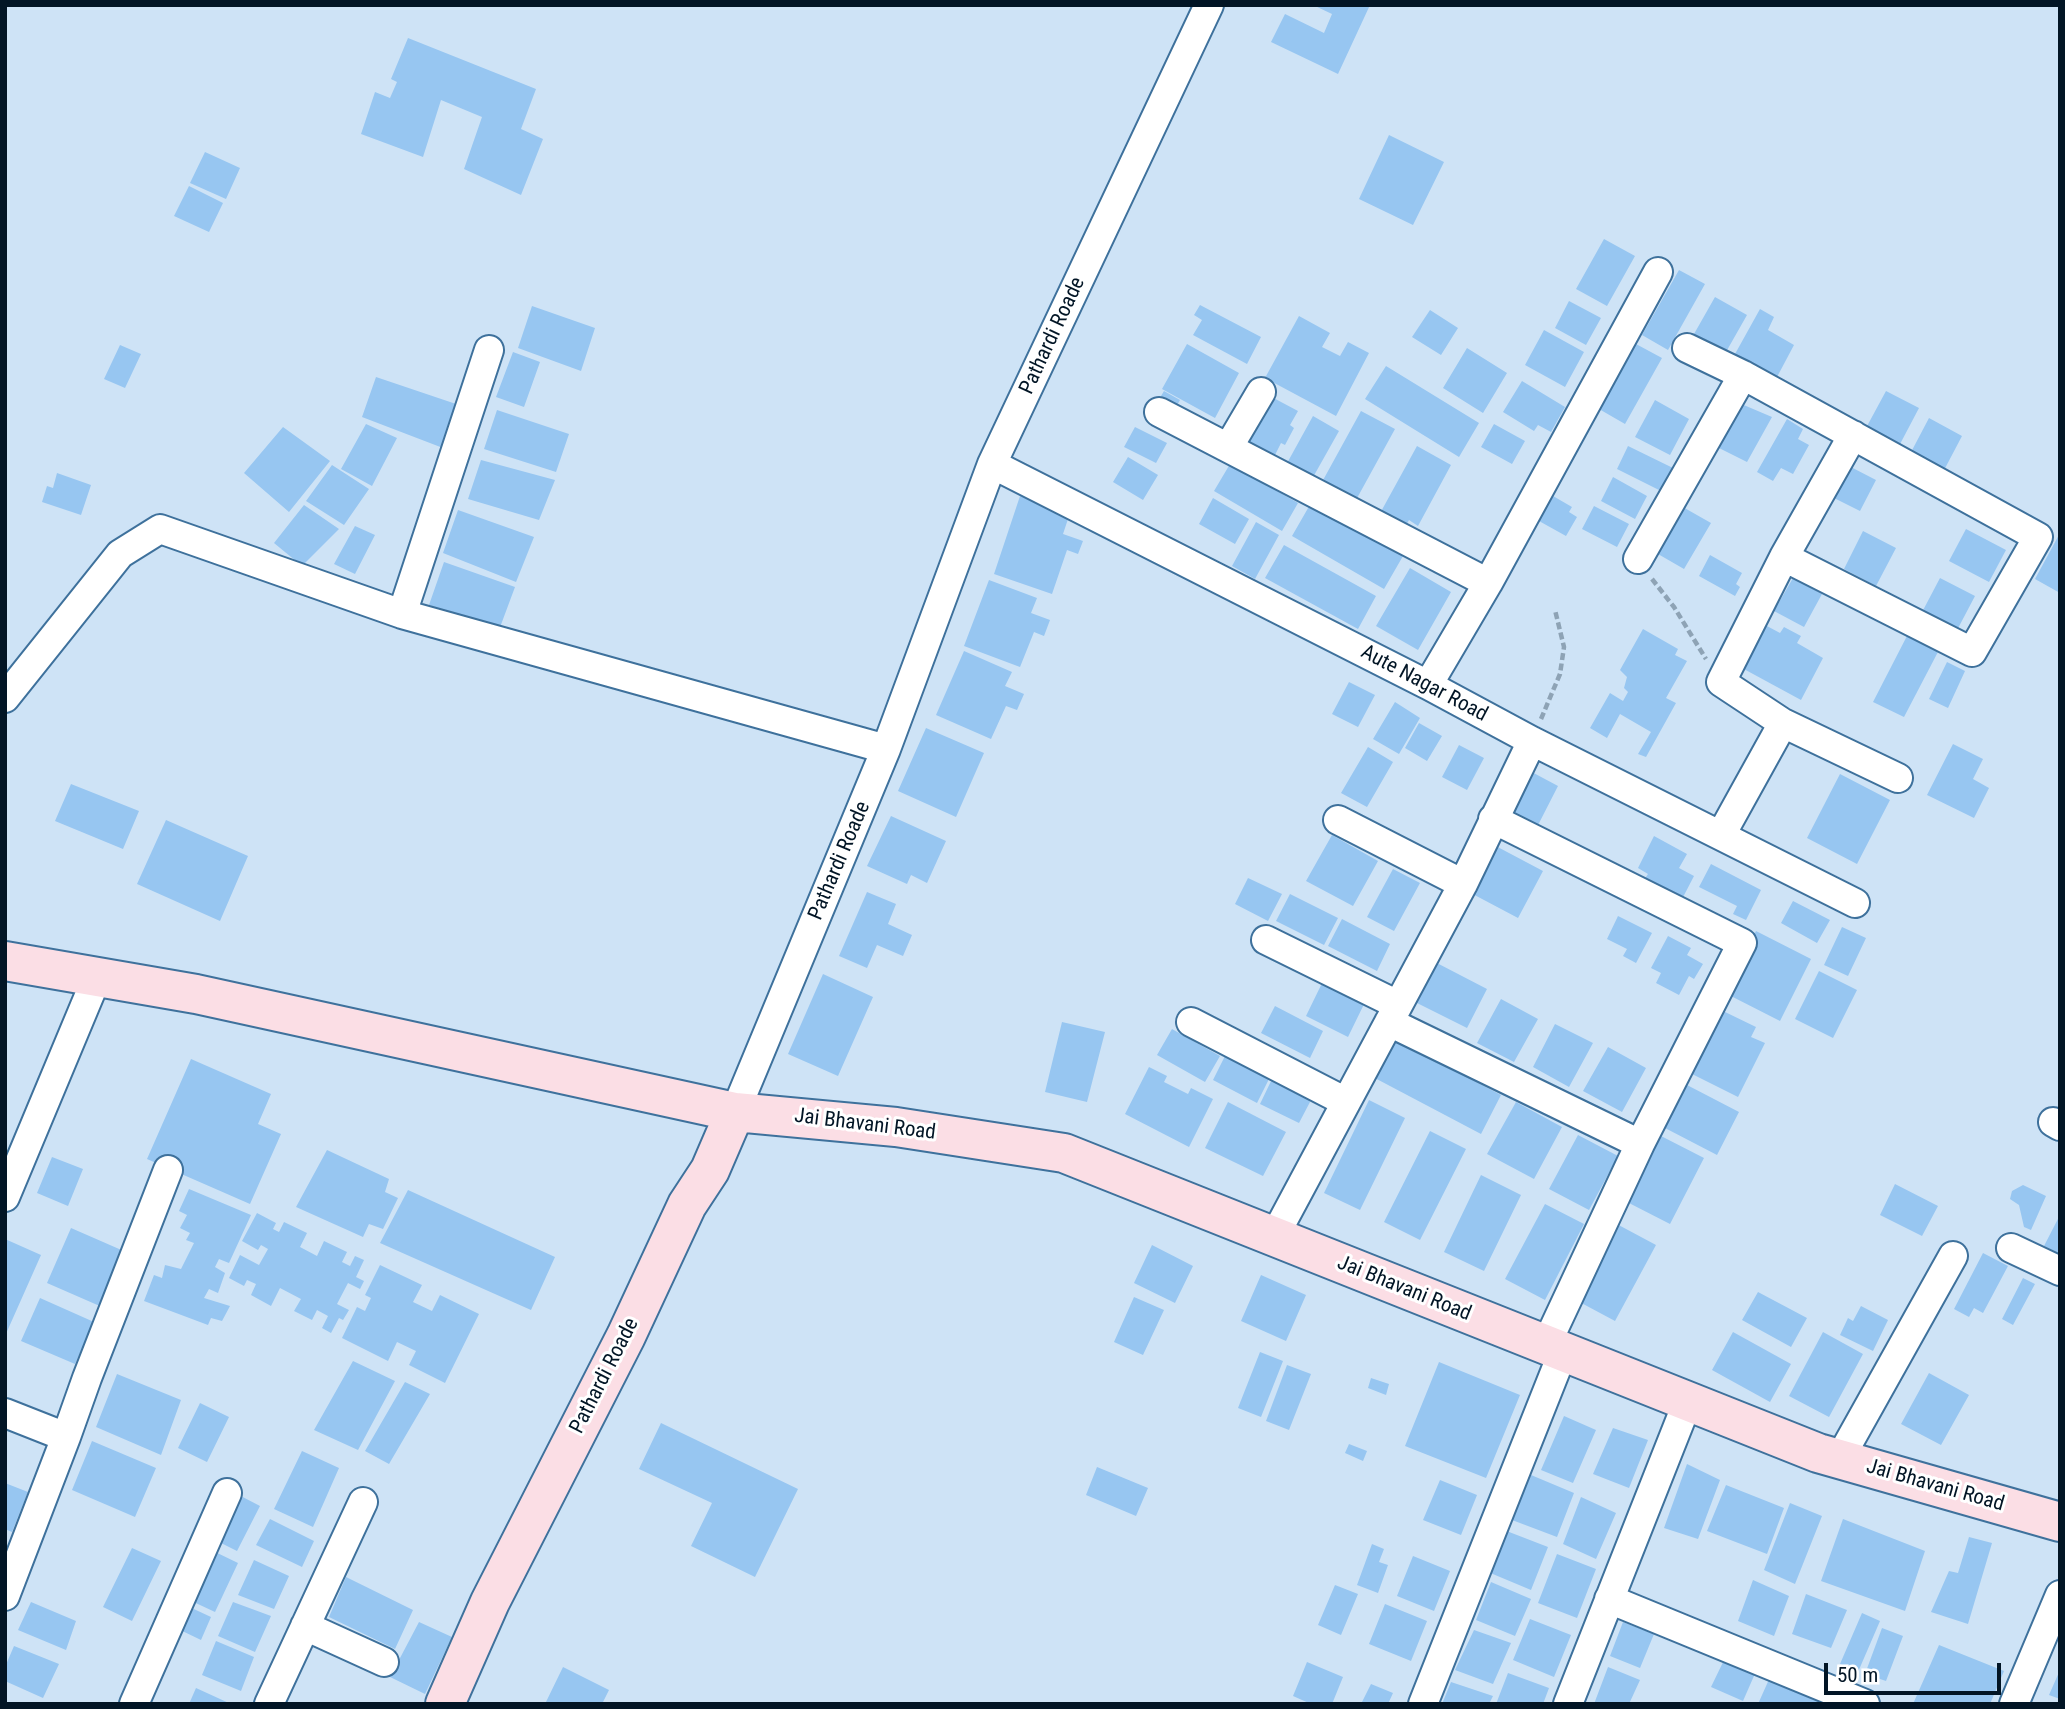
<!DOCTYPE html>
<html>
<head>
<meta charset="utf-8">
<style>
	body { margin:0 }
	#map { position:relative; width:2065px; height:1709px; overflow:hidden; background:#cee3f6; font-family:"Roboto Condensed",sans-serif }
	canvas { display:block }
	.frame { position:absolute; inset:0; border:7px solid #021525; pointer-events:none }
	.scale { position:absolute; left:1824px; top:1663px; width:177px; height:32px; box-sizing:border-box; border:4px solid #021525; border-top:0; padding-left:9px; font-size:21px; line-height:24px; white-space:nowrap; color:#021525; -webkit-text-stroke:5px #fff; paint-order:stroke }
</style>
</head>
<body>
<div id="map">
<canvas width="2065" height="1709"></canvas>
<div class="frame"></div>
<div class="scale">50 m</div>
</div>
<script>
const ctx = document.querySelector('canvas').getContext('2d');
ctx.lineJoin = 'round';
function fillPath(path, color) { ctx.fillStyle = color; ctx.fill(path, 'evenodd'); }
const shape = rows => new Path2D(rows.map(r => 'M' + r).join(''));
function trace(path, color, width, dash) { ctx.strokeStyle = color; ctx.lineWidth = width; ctx.lineCap = dash ? 'butt' : 'round'; ctx.setLineDash(dash || []); ctx.stroke(path); }
function label(font, color, halo, rows, align = 'center') {
  ctx.font = font + ' "Roboto Condensed",sans-serif'; ctx.lineWidth = 6; ctx.setLineDash([]); ctx.textBaseline = 'middle'; ctx.strokeStyle = halo; ctx.fillStyle = color; for (const [text, x, y, turn = 0] of rows) {
    ctx.save(); ctx.translate(x, y); ctx.rotate((+turn || 0) * Math.PI / 180); ctx.textAlign = isNaN(turn) ? turn : align; if (halo) ctx.strokeText(text, 0, 0); ctx.fillText(text, 0, 0); ctx.restore();
  }
}
const building = shape([
	[1313,5,1370,5,1338,74,1271,42,1285,14,1324,33,1332,14],
	[408,38,536,89,521,129,543,139,521,195,464,169,482,117,441,100,423,157,361,134,375,92,390,98,397,82,391,79],
	[1389,135,1444,162,1413,225,1359,199],
	[205,152,240,168,226,199,190,183],
	[189,186,223,203,209,232,174,216],
	[1604,239,1635,256,1607,306,1576,289],
	[1679,270,1705,284,1668,350,1642,335],
	[1715,297,1747,315,1726,352,1694,334],
	[1569,301,1601,318,1586,345,1555,328],
	[1200,305,1261,337,1247,364,1193,335,1202,320,1194,315],
	[532,306,595,328,581,371,518,348],
	[1760,309,1774,317,1768,330,1794,345,1777,377,1735,354],
	[1430,310,1458,328,1441,355,1412,337],
	[1299,316,1330,333,1322,347,1340,356,1348,342,1369,353,1336,416,1265,378],
	[1544,330,1584,352,1565,387,1525,365],
	[1187,344,1239,373,1215,418,1162,389],
	[1636,344,1662,358,1625,424,1599,409],
	[120,345,141,354,125,388,104,379],
	[1467,348,1507,373,1483,413,1443,388],
	[513,352,540,362,524,407,496,397],
	[1386,366,1479,423,1459,457,1365,399],
	[376,377,459,405,443,448,362,417],
	[1522,381,1565,407,1551,432,1538,425,1534,431,1503,412],
	[1164,391,1180,400,1174,411,1158,401],
	[1886,391,1919,408,1899,446,1866,428],
	[1266,394,1298,411,1290,425,1294,428,1285,445,1281,443,1274,457,1241,440],
	[1655,400,1689,419,1670,455,1635,437],
	[1732,400,1772,417,1747,462,1717,447],
	[497,410,569,434,556,472,484,449],
	[1361,411,1395,429,1356,500,1322,482],
	[1313,416,1339,431,1312,479,1286,465],
	[1929,418,1962,436,1942,474,1909,456],
	[1787,419,1803,429,1798,439,1809,445,1793,474,1781,468,1773,481,1757,472],
	[366,424,397,438,372,486,341,469],
	[1494,424,1525,441,1512,464,1481,447],
	[283,427,330,461,289,512,244,473],
	[1135,427,1167,443,1156,463,1124,447],
	[1417,446,1451,465,1418,526,1409,520,1403,531,1378,517],
	[1628,446,1673,468,1661,491,1617,469],
	[1128,457,1158,475,1143,500,1113,482],
	[481,460,555,480,539,520,468,499],
	[1230,464,1298,503,1282,531,1214,491],
	[1845,464,1876,480,1860,511,1828,495],
	[332,465,369,489,344,525,306,501],
	[57,473,91,485,81,515,42,502,47,486,53,488],
	[1613,477,1647,496,1635,519,1601,501],
	[1020,496,1070,513,1063,534,1083,541,1078,554,1067,550,1052,594,994,574],
	[1553,496,1572,507,1569,512,1577,517,1566,536,1539,521],
	[1213,498,1249,519,1235,544,1199,524],
	[1674,502,1711,523,1684,569,1658,554,1669,536,1659,530],
	[1311,503,1403,556,1384,589,1292,536],
	[304,505,339,529,302,566,274,543],
	[1594,506,1629,524,1617,547,1582,529],
	[458,510,534,537,516,582,443,553],
	[1256,522,1279,535,1255,579,1232,566],
	[355,526,375,535,355,574,334,564],
	[1966,529,2006,550,1989,582,1949,561],
	[1863,531,1896,548,1876,586,1844,569],
	[2060,533,2060,593,2035,579],
	[1284,545,1376,596,1358,629,1265,578],
	[1710,555,1742,573,1736,584,1740,587,1735,596,1699,576],
	[444,562,515,587,499,630,429,605],
	[1410,568,1451,592,1418,650,1376,626],
	[1793,578,1822,594,1804,627,1774,611],
	[1940,578,1975,596,1955,634,1920,616],
	[989,580,1037,598,1031,613,1050,620,1044,636,1034,632,1020,667,964,646],
	[1765,625,1780,633,1784,627,1801,636,1797,643,1823,658,1801,700,1742,668],
	[1643,629,1678,649,1675,655,1687,661,1666,698,1676,703,1646,757,1638,754,1651,732,1620,714,1607,738,1590,728,1610,693,1623,701,1628,692,1624,688,1627,677,1620,670],
	[1908,634,1939,650,1904,717,1873,702],
	[964,651,1012,672,1005,686,1024,694,1017,710,1006,706,991,739,936,715],
	[1947,662,1965,671,1948,708,1929,699],
	[1349,682,1375,695,1358,727,1332,714],
	[1395,702,1420,718,1399,754,1373,739],
	[1419,723,1442,736,1427,761,1405,748],
	[926,728,984,753,956,817,898,791],
	[1953,744,1983,759,1973,779,1989,788,1974,818,1927,795],
	[1459,745,1484,758,1467,790,1442,777],
	[1368,747,1393,762,1367,807,1341,793],
	[1528,770,1558,786,1536,829,1506,814],
	[1840,774,1890,800,1857,864,1807,838],
	[71,784,139,811,123,849,55,821],
	[891,816,946,841,927,883,911,875,907,884,867,866],
	[166,820,248,856,220,921,137,884],
	[1332,835,1378,861,1353,906,1306,881],
	[1654,836,1687,854,1679,868,1694,876,1680,903,1642,883,1648,874,1638,868],
	[1492,844,1543,871,1518,918,1467,891],
	[1711,864,1761,890,1746,920,1733,914,1737,906,1699,887],
	[1393,869,1420,883,1394,931,1367,917],
	[1248,878,1282,894,1268,921,1235,904],
	[867,892,896,904,888,924,912,935,903,956,877,945,867,968,839,956],
	[1290,894,1338,918,1324,945,1276,921],
	[1793,901,1830,920,1817,943,1781,923],
	[1618,916,1652,933,1636,963,1623,956,1627,949,1607,939],
	[1342,919,1390,944,1377,971,1328,946],
	[1842,927,1866,938,1848,976,1824,965],
	[1756,931,1811,959,1780,1021,1725,993],
	[1668,936,1691,948,1687,955,1703,964,1694,979,1689,976,1679,995,1656,983,1661,973,1651,968],
	[1433,961,1487,989,1467,1028,1413,1001],
	[1819,971,1857,990,1833,1038,1795,1019],
	[823,974,873,997,838,1076,788,1054],
	[1325,977,1367,998,1348,1037,1306,1016],
	[1501,999,1538,1019,1514,1062,1477,1043],
	[1275,1006,1323,1031,1310,1058,1261,1033],
	[1723,1011,1756,1027,1751,1037,1765,1043,1738,1097,1692,1074],
	[1062,1022,1105,1032,1087,1102,1045,1092],
	[1555,1024,1593,1043,1569,1087,1533,1067],
	[1172,1029,1220,1056,1205,1082,1157,1055],
	[1391,1037,1501,1095,1481,1134,1371,1076],
	[1608,1047,1646,1068,1622,1112,1583,1091],
	[1226,1054,1270,1077,1257,1103,1213,1080],
	[191,1059,271,1094,258,1124,281,1134,250,1204,147,1159],
	[1149,1067,1167,1076,1164,1082,1188,1094,1191,1088,1213,1099,1189,1147,1125,1114],
	[1273,1077,1307,1094,1310,1102,1299,1123,1260,1104],
	[1687,1085,1739,1112,1717,1155,1665,1128],
	[1369,1100,1405,1118,1360,1210,1324,1193],
	[1228,1102,1286,1132,1263,1176,1205,1148],
	[1516,1102,1562,1127,1534,1179,1487,1154],
	[1430,1131,1466,1149,1420,1240,1384,1222],
	[1578,1135,1618,1156,1589,1210,1549,1189],
	[1661,1136,1704,1158,1670,1224,1627,1202],
	[327,1150,389,1179,385,1192,398,1198,383,1229,369,1224,363,1237,296,1207],
	[52,1157,83,1169,68,1206,37,1193],
	[1481,1175,1521,1195,1484,1271,1444,1252],
	[1895,1184,1938,1206,1922,1236,1880,1215],
	[2023,1185,2046,1196,2031,1230,2024,1227,2019,1205,2010,1199,2012,1191],
	[189,1189,251,1215,229,1263,219,1259,215,1267,225,1273,218,1293,209,1289,204,1298,230,1306,222,1321,211,1318,208,1325,144,1301,154,1275,162,1278,165,1265,181,1269,194,1243,186,1240,190,1233,180,1228,187,1215,179,1211],
	[408,1190,555,1257,531,1310,380,1243],
	[1545,1204,1584,1224,1545,1300,1505,1279],
	[257,1213,276,1223,273,1229,279,1232,284,1222,307,1233,300,1247,317,1256,324,1241,347,1252,342,1262,350,1266,355,1256,364,1260,356,1277,364,1281,360,1289,348,1283,337,1304,349,1310,343,1320,339,1318,331,1333,322,1328,328,1316,317,1310,312,1320,294,1311,301,1299,280,1288,271,1306,251,1295,256,1284,247,1280,244,1286,229,1278,240,1255,259,1265,268,1249,261,1245,258,1250,242,1241],
	[2060,1215,2060,1254,2044,1246],
	[1613,1222,1656,1245,1615,1321,1572,1298],
	[71,1228,126,1252,102,1307,47,1283],
	[5,1239,41,1255,5,1336],
	[1152,1245,1193,1266,1175,1303,1134,1283],
	[1983,1253,2008,1266,1983,1313,1974,1308,1969,1317,1954,1309],
	[380,1265,422,1285,413,1302,432,1311,440,1295,479,1314,445,1383,409,1365,416,1351,397,1342,388,1361,342,1338,357,1307,365,1311,371,1298,365,1295],
	[1261,1275,1306,1295,1286,1341,1241,1321],
	[2023,1278,2035,1284,2013,1325,2002,1319],
	[1758,1292,1807,1318,1791,1347,1742,1320],
	[1134,1297,1164,1310,1143,1355,1114,1342],
	[40,1298,94,1322,75,1364,21,1341],
	[1861,1306,1888,1320,1873,1351,1840,1335,1848,1318,1853,1321],
	[1733,1332,1791,1364,1770,1402,1712,1370],
	[1823,1332,1863,1354,1829,1417,1789,1396],
	[1260,1352,1283,1361,1261,1417,1238,1408],
	[353,1361,395,1381,358,1450,314,1430],
	[1439,1362,1520,1395,1486,1478,1405,1446],
	[1287,1365,1311,1374,1289,1430,1266,1421],
	[1929,1373,1969,1395,1941,1445,1901,1424],
	[117,1374,181,1400,161,1455,96,1427],
	[1371,1378,1389,1384,1386,1395,1368,1388],
	[405,1382,430,1394,389,1464,365,1451],
	[200,1403,229,1417,207,1462,178,1448],
	[1564,1416,1596,1430,1573,1483,1541,1470],
	[661,1423,798,1489,755,1577,691,1546,712,1503,639,1469],
	[1613,1428,1648,1440,1629,1488,1593,1474],
	[92,1441,156,1468,135,1517,72,1490],
	[1349,1444,1367,1451,1363,1461,1345,1453],
	[302,1451,339,1468,313,1527,274,1509],
	[1687,1464,1720,1480,1698,1539,1664,1528],
	[1097,1467,1148,1488,1136,1516,1086,1495],
	[1531,1475,1574,1493,1557,1537,1512,1520],
	[1440,1480,1477,1495,1461,1535,1423,1520],
	[5,1483,28,1492,12,1532,5,1529],
	[1726,1485,1784,1508,1767,1554,1707,1531],
	[235,1493,260,1506,237,1551,213,1539],
	[1581,1497,1616,1513,1596,1559,1563,1544],
	[1790,1503,1822,1516,1795,1584,1764,1570],
	[270,1519,314,1541,302,1567,256,1545],
	[1843,1519,1925,1551,1905,1611,1821,1581],
	[1504,1530,1548,1547,1531,1590,1488,1572],
	[1969,1537,1992,1543,1968,1624,1931,1612,1949,1571,1958,1573],
	[1372,1544,1384,1549,1379,1562,1388,1565,1378,1593,1357,1585],
	[132,1548,161,1561,132,1621,103,1607],
	[207,1548,238,1563,215,1612,185,1598],
	[1557,1554,1596,1569,1577,1618,1538,1603],
	[1413,1556,1450,1571,1434,1611,1397,1596],
	[254,1560,289,1576,274,1609,238,1595],
	[346,1577,413,1610,395,1649,329,1617],
	[1753,1580,1789,1596,1774,1636,1738,1621],
	[1491,1582,1531,1599,1515,1636,1476,1620],
	[1335,1585,1358,1594,1341,1635,1318,1625],
	[1806,1594,1847,1610,1831,1648,1792,1634],
	[31,1602,76,1621,66,1650,18,1630],
	[233,1602,271,1616,255,1652,218,1636],
	[183,1604,211,1617,201,1640,174,1627],
	[1385,1604,1427,1621,1411,1661,1369,1644],
	[1862,1613,1880,1621,1858,1672,1840,1664],
	[1530,1619,1571,1635,1554,1677,1513,1660],
	[419,1622,452,1637,425,1694,390,1677],
	[1623,1622,1654,1634,1640,1668,1610,1656],
	[1882,1628,1903,1636,1886,1681,1865,1674],
	[1474,1630,1511,1643,1493,1684,1455,1670],
	[216,1641,254,1657,241,1691,202,1675],
	[1939,1645,2004,1671,1990,1704,1913,1704],
	[14,1646,59,1664,43,1698,5,1681,5,1667],
	[1726,1656,1757,1669,1743,1701,1711,1687],
	[1307,1662,1343,1677,1332,1704,1311,1704,1293,1696],
	[563,1667,609,1690,602,1704,545,1704],
	[1608,1667,1640,1680,1629,1704,1594,1704],
	[2060,1670,2060,1699,2049,1695],
	[1508,1673,1549,1688,1543,1704,1496,1704],
	[1771,1675,1832,1704,1758,1704],
	[1451,1682,1493,1696,1489,1704,1442,1704],
	[1371,1684,1393,1693,1388,1704,1361,1704],
	[196,1688,231,1704,189,1704]
]);
const path = shape([
	[1652,579,1674,607,1706,659],
	[1541,719,1560,674,1564,647,1555,610]
]);
const street = shape([
	[1687,348,1743,375,2038,537,1972,652,1784,557],
	[1159,412,1488,583],
	[1853,435,1784,557,1721,682,1783,723,1898,778],
	[1228,448,1261,392],
	[992,464,1428,685,1532,741,1855,903],
	[1638,559,1743,375],
	[402,614,489,350],
	[1428,685,1488,583,1658,272],
	[5,698,120,554,160,529,402,614,886,749],
	[1493,819,1742,943,1640,1144],
	[1338,820,1463,884],
	[1721,835,1783,723],
	[1266,940,1398,1005],
	[1191,1022,1346,1102],
	[1389,1022,1640,1144,1546,1345],
	[735,1112,886,749,992,464,1209,5],
	[2053,1122,2060,1126],
	[5,1197,97,977],
	[1274,1237,1463,884,1532,741],
	[2011,1248,2060,1271],
	[5,1413,66,1437,5,1596],
	[66,1437,87,1378,168,1170],
	[1840,1458,1953,1256],
	[1609,1599,1865,1704],
	[305,1626,384,1662],
	[134,1704,227,1493],
	[269,1704,363,1502],
	[1423,1704,1563,1352],
	[1568,1704,1688,1401],
	[2014,1704,2060,1595]
]);
const secondary = shape([
	[5,961,196,994,735,1112,896,1127,1064,1153,1818,1453,2060,1522],
	[445,1704,490,1602,626,1336,687,1205,710,1170,735,1112]
]);
const streetNames = [
	["Pathardi Roade",1053,336,-65],
	["Aute Nagar Road",1424,684,28],
	["Pathardi Roade",840,861,-67],
	["Jai Bhavani Road",865,1125,7],
	["Jai Bhavani Road",1404,1289,22],
	["Pathardi Roade",605,1376,-63],
	["Jai Bhavani Road",1935,1486,16]
];
fillPath(building, '#97c6f1');
trace(street, '#3e719c', 32);
trace(secondary, '#3e719c', 42);
trace(path, '#8ea3b5', 4.5, [7, 3.5]);
trace(street, '#fff', 28);
trace(secondary, '#fbdee5', 38);
label('21px', '#021525', '#fff', streetNames);
</script>
</body>
</html>
